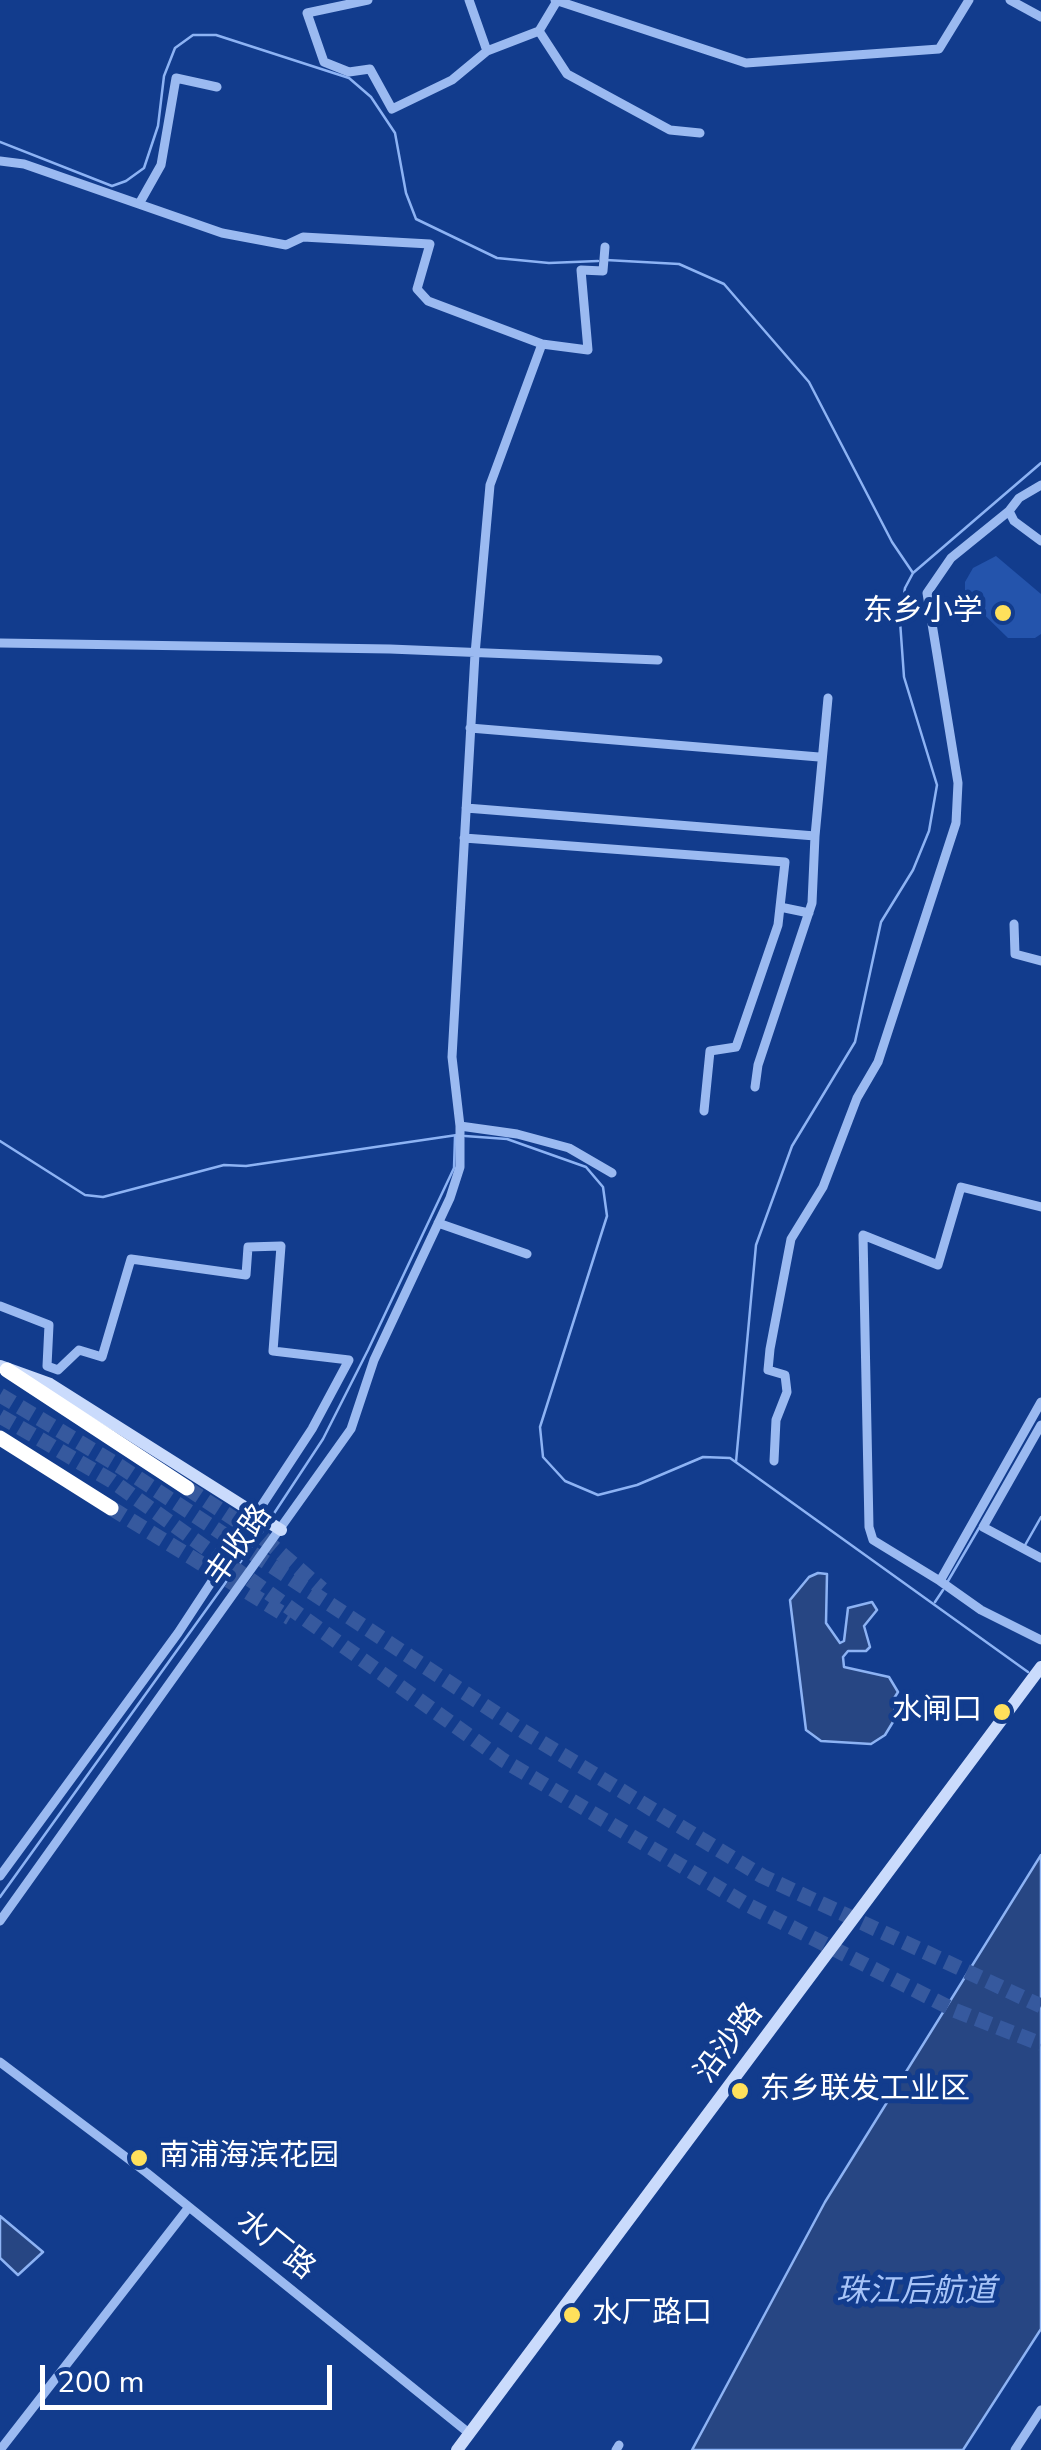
<!DOCTYPE html>
<html>
<head>
<meta charset="utf-8">
<style>
	body { margin:0 }
	#map { position:relative; width:1041px; height:2450px; overflow:hidden; background:#123c8d; font-family:"Nunito Sans",sans-serif }
	canvas { display:block }
	.scale { position:absolute; left:40px; top:2365px; width:292px; height:45px; box-sizing:border-box; border:5px solid #fff; border-top:0; padding-left:12px; font-size:30px; line-height:35px; white-space:nowrap; color:#fff; -webkit-text-stroke:8px #123c8d; paint-order:stroke }
</style>
</head>
<body>
<div id="map">
<canvas width="1041" height="2450"></canvas>
<div class="scale">200 m</div>
</div>
<script>
const ctx = document.querySelector('canvas').getContext('2d');
ctx.lineJoin = 'round';
function fillPath(path, color) { ctx.fillStyle = color; ctx.fill(path, 'evenodd'); }
const shape = rows => new Path2D(rows.map(r => 'M' + r).join(''));
function trace(path, color, width, dash) { ctx.strokeStyle = color; ctx.lineWidth = width; ctx.lineCap = dash ? 'butt' : 'round'; ctx.setLineDash(dash || []); ctx.stroke(path); }
function label(font, color, halo, rows, align = 'center') {
  ctx.font = font + ' "Nunito Sans","Noto Sans SC",sans-serif'; ctx.lineWidth = 10; ctx.setLineDash([]); ctx.textBaseline = 'middle'; ctx.strokeStyle = halo; ctx.fillStyle = color; for (const [text, x, y, turn = 0] of rows) {
    ctx.save(); ctx.translate(x, y); ctx.rotate((+turn || 0) * Math.PI / 180); ctx.textAlign = isNaN(turn) ? turn : align; if (halo) ctx.strokeText(text, 0, 0); ctx.fillText(text, 0, 0); ctx.restore();
  }
}
const green = shape([
	[996,556,1041,594,1041,634,1035,638,1008,638,965,596,965,582,973,568]
]);
const water = shape([
	[818,1573,827,1574,826,1623,840,1643,844,1641,848,1608,872,1602,877,1610,864,1626,870,1647,866,1651,848,1651,843,1657,844,1667,889,1677,898,1692,893,1700,896,1717,885,1735,871,1744,821,1741,806,1730,790,1600,809,1577,818,1573],
	[1041,1855,1041,2329,963,2450,692,2450,825,2202,1041,1855],
	[0,2216,43,2252,18,2275,0,2258,0,2216]
]);
const stream = shape([
	[0,142,112,186,126,181,144,168,158,126,164,76,175,48,193,35,216,35,349,78,371,97,395,133,406,193,416,219,497,258,549,263,598,261],
	[606,260,679,264,724,284,809,382,892,542,913,573,905,588,900,621,904,677,937,785,929,831,913,870,881,922,855,1042,792,1146,756,1245,736,1462],
	[913,573,1041,463],
	[465,1136,507,1139,586,1167,603,1187,607,1216,540,1427,543,1457,565,1481,598,1495,637,1485,703,1457,730,1458,1028,1672],
	[0,1141,85,1195,103,1197,224,1165,246,1166,457,1135],
	[271,1518,323,1439,368,1350,454,1168,455,1137],
	[1024,1547,1041,1517],
	[948,1581,979,1528],
	[935,1602,943,1590],
	[0,1897,267,1525]
]);
const highwayTunnel = shape([
	[0,1395,121,1467,523,1731,762,1876,1041,2006],
	[0,1416,112,1481,503,1760,744,1903,954,2010,1041,2044],
	[187,1488,263,1538,322,1589],
	[111,1508,290,1618]
]);
const street = shape([
	[368,0,307,13,324,62,349,72,370,69,392,109,452,80,487,51,539,31,557,1],
	[469,0,487,51],
	[555,0,746,63,939,49,969,0],
	[1010,0,1041,17],
	[539,31,567,74,670,130,700,133],
	[0,161,24,164,222,233,286,245,303,237,430,244,417,289,428,301,542,344],
	[139,204,161,165,176,78,217,87],
	[1041,485,1019,498,1009,511,1014,521,1041,541],
	[0,643,390,649,658,660],
	[470,728,819,757],
	[466,808,815,836,828,698],
	[464,838,785,862,778,925,736,1047,710,1051,704,1111],
	[780,907,809,913],
	[1014,924,1015,954,1041,961],
	[755,1087,758,1065,812,903,815,836],
	[460,1126,517,1134,569,1148,612,1173],
	[438,1223,527,1254],
	[0,1306,49,1325,47,1366,58,1370,79,1350,102,1357,131,1259,246,1275,248,1247,281,1246,273,1351,349,1360,312,1429,178,1633,0,1876],
	[1041,1402,940,1581,981,1610,1041,1640],
	[1041,1425,983,1527,1041,1558],
	[774,1461,776,1420,787,1392,785,1375,768,1370,770,1349,791,1239,823,1187,857,1098,878,1062,956,823,958,783,927,593,951,558,1009,511],
	[940,1581,873,1540,869,1527,863,1235,938,1265,961,1187,1041,1207],
	[0,1921,351,1429,374,1360,450,1198,460,1167,460,1126,452,1057,475,654,490,485,542,344,588,350,581,270,603,271,605,247],
	[0,2062,147,2173,470,2434],
	[0,2450,189,2207],
	[616,2450,619,2445],
	[1015,2450,1041,2410]
]);
const secondary = shape([
	[0,1366,50,1384,281,1530],
	[457,2450,1041,1667]
]);
const highway = shape([
	[7,1370,187,1488],
	[0,1438,111,1508]
]);
const markers = [
	[1003,613,10,"#ffe05b"],
	[1002,1712,10,"#ffe05b"],
	[740,2091,10,"#ffe05b"],
	[139,2158,10,"#ffe05b"],
	[572,2315,10,"#ffe05b"]
];
const poiNames = [
	["东乡小学",983,613,"right"],
	["水闸口",982,1712,"right"],
	["东乡联发工业区",760,2091],
	["南浦海滨花园",159,2158],
	["水厂路口",592,2315]
];
const streetNames = [
	["丰收路",240,1546,-55],
	["沿沙路",730,2044,-53],
	["水厂路",275,2246,39]
];
const waterNames = [
	["珠江后航道",916,2293]
];
fillPath(green, '#2454ac');
fillPath(water, '#274683');
trace(water, '#8db3f4', 2.5);
trace(stream, '#8db3f4', 2.5);
trace(highwayTunnel, '#36599e', 15, [15, 8]);
trace(street, '#9bbaf1', 9);
trace(secondary, '#cadbfc', 12);
trace(highway, '#fff', 15);
for (const [x, y, r, color] of markers) { const dot = new Path2D(); dot.arc(x, y, r, 0, 2 * Math.PI); ctx.fillStyle = color; ctx.fill(dot); trace(dot, '#123c8d', 4); }
label('30px', '#fff', '#123c8d', poiNames, 'left');
label('30px', '#fff', '#123c8d', streetNames);
label('italic 32px', '#a7c4f8', '#123c8d', waterNames);
</script>
</body>
</html>
